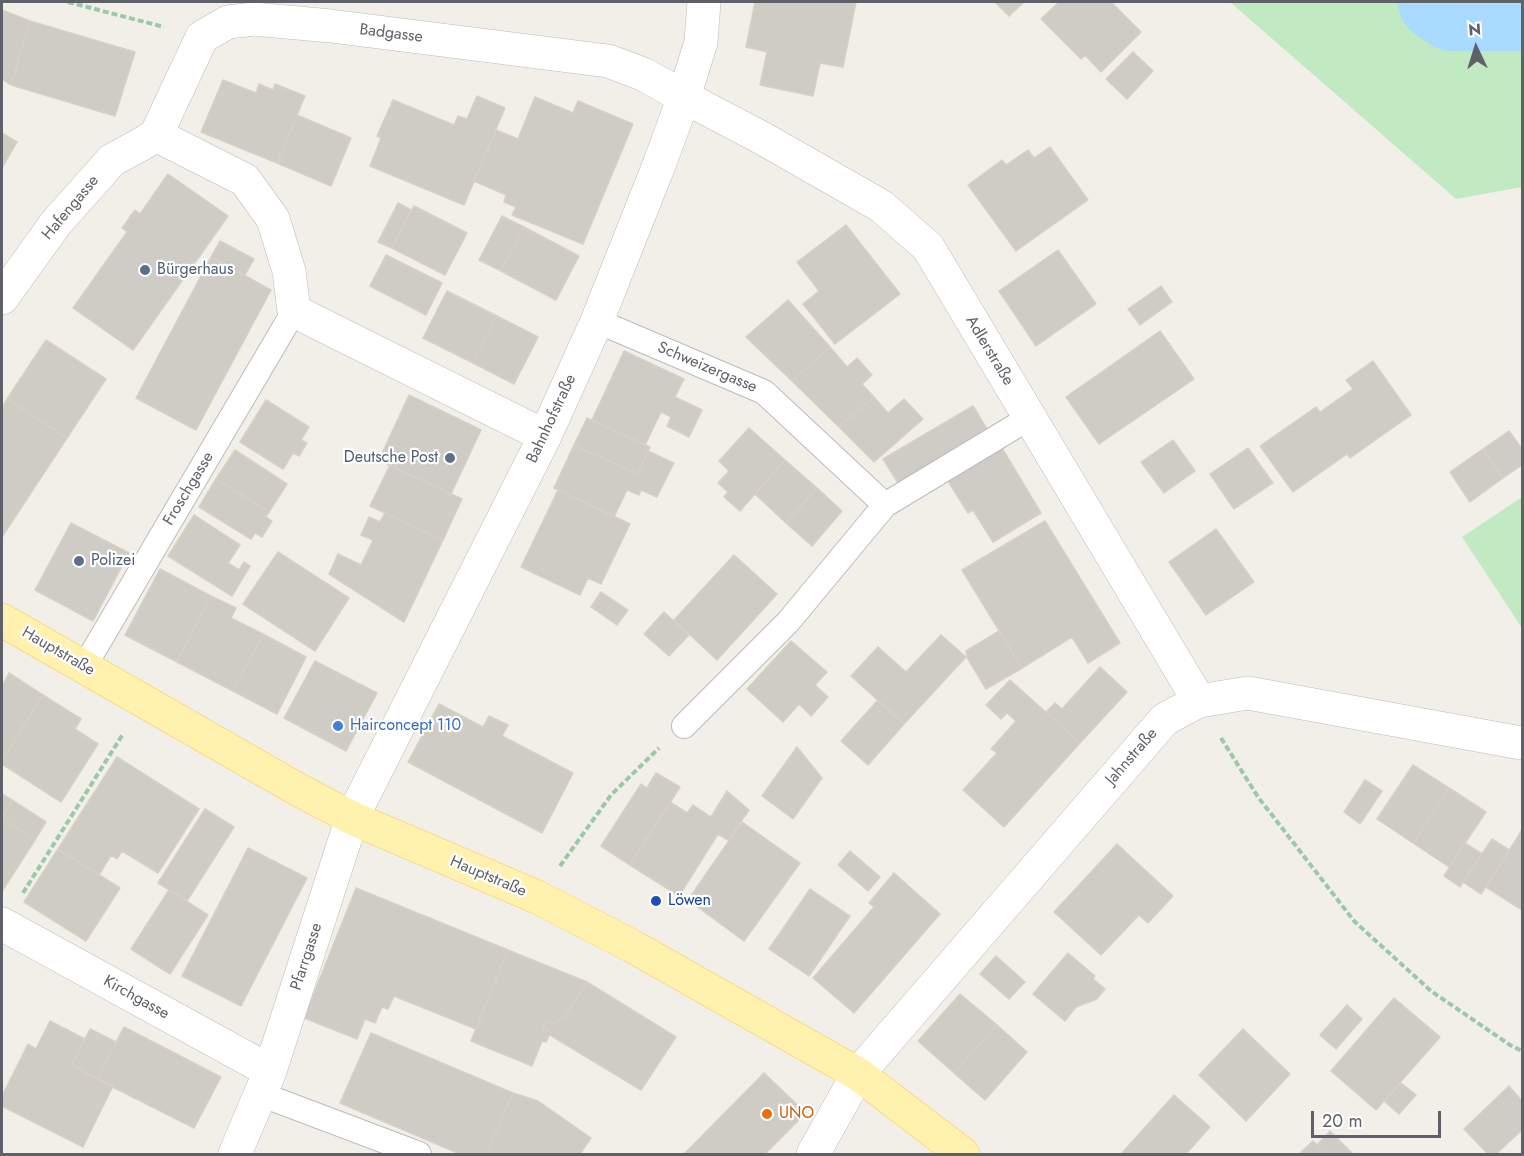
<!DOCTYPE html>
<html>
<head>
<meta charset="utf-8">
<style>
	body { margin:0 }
	#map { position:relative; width:1524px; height:1156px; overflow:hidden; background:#f1efe7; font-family:Jost,sans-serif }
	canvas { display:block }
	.frame { position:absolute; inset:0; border:3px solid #5e6268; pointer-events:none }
	.north { position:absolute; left:1446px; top:18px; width:60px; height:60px; -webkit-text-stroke:4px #fff; paint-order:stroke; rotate:356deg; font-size:16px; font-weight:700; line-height:24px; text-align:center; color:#5e6268 }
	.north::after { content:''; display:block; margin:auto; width:21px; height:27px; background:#5e6268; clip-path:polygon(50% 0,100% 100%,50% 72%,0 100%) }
	.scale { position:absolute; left:1311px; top:1111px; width:130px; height:27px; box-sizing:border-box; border:3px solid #5e6268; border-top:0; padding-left:8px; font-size:18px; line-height:21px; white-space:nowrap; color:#5e6268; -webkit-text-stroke:4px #fff; paint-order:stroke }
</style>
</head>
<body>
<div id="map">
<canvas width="1524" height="1156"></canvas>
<div class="frame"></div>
<div class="north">N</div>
<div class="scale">20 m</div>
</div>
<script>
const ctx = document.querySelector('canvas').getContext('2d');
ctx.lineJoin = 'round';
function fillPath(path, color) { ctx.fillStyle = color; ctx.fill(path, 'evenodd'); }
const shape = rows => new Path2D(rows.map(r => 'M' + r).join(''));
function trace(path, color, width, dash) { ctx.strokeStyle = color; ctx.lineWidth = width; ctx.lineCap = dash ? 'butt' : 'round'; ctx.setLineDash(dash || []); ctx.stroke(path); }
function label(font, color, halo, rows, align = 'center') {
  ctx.font = font + ' Jost,sans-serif'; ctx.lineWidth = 4.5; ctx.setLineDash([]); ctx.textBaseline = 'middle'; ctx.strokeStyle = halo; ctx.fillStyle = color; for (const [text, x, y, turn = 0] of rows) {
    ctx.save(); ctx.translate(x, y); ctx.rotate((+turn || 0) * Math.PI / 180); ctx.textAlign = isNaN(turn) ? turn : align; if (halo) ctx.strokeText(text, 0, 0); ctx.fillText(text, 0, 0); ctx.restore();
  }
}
const green = shape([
	[1230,2,1522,2,1522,187,1456,199],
	[1522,497,1522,628,1462,537]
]);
const river = shape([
	[1437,2,1452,12,1522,12]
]);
const building = shape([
	[755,2,856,2,843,67,820,63,813,96,760,85,767,52,746,47,755,2],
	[995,2,1024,2,1009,16,995,2],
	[1059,2,1111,2,1141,32,1101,72,1085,55,1081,59,1041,19,1059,2],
	[2,10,30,21,11,85,2,79,2,10],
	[30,21,135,52,115,116,11,85,30,21],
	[1133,52,1153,71,1127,99,1106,79,1133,52],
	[223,80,256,93,259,84,273,90,275,84,305,96,277,163,201,132,223,80],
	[477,96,505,108,464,205,370,166,381,138,377,136,393,100,454,125,458,116,467,119,477,96],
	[535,97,573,113,578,101,633,124,583,244,512,215,516,207,504,202,506,195,474,181,496,130,518,139,535,97],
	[297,115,351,138,331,186,277,163,297,115],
	[2,133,17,142,2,168,2,133],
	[1050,147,1088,200,1016,251,968,185,1002,160,1006,165,1028,150,1034,158,1050,147],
	[168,174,228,216,133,350,73,308,127,232,122,228,135,210,140,214,168,174],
	[398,203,411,210,392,248,378,242,398,203],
	[414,206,467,233,445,275,392,248,414,206],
	[502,216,524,227,501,271,479,260,502,216],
	[846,225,900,294,835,344,803,304,819,291,797,262,846,225],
	[524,227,579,256,556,300,501,271,524,227],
	[220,241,254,259,245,275,211,257,220,241],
	[1058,250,1096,304,1036,346,999,291,1058,250],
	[386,255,442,283,426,315,370,286,386,255],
	[211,257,271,290,196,430,136,398,211,257],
	[1161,286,1172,302,1140,325,1128,309,1161,286],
	[447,291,497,316,473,363,423,338,447,291],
	[788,300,830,347,792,381,746,337,788,300],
	[497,316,538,337,514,384,473,363,497,316],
	[1160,331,1194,379,1099,444,1066,397,1160,331],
	[46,340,106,379,67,438,7,399,46,340],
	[830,347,847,367,857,358,872,375,862,384,874,397,839,427,792,381,830,347],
	[624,351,684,379,675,397,702,410,689,437,667,426,671,417,661,412,645,445,592,420,624,351],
	[1373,361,1411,415,1350,458,1347,454,1293,492,1260,446,1316,407,1320,412,1353,389,1346,380,1373,361],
	[409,395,481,430,451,494,379,460,409,395],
	[874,397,888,413,904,399,923,419,874,462,839,427,874,397],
	[7,399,67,438,2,537,2,408,7,399],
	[266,400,309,427,301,440,307,443,299,456,293,453,283,469,240,442,266,400],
	[973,406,987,429,898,483,883,459,973,406],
	[587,418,650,447,637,474,574,445,587,418],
	[749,428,785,460,740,511,724,497,728,492,718,483,729,471,719,461,749,428],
	[1509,431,1522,449,1522,465,1503,478,1483,449,1509,431],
	[1173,440,1195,471,1164,493,1141,462,1173,440],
	[574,445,637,474,648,451,674,463,657,497,641,490,639,495,627,490,614,517,554,488,574,445],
	[1002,448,1041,513,993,542,973,510,968,513,948,481,1002,448],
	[1248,448,1273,483,1234,509,1210,474,1248,448],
	[1483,449,1503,478,1470,502,1450,472,1483,449],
	[235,450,287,484,269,512,216,479,235,450],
	[785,460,817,488,786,523,755,494,785,460],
	[390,465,462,499,443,540,370,506,390,465],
	[216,479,269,512,266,517,272,521,262,537,255,533,251,539,199,507,216,479],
	[817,488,842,511,812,546,786,523,817,488],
	[558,490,630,524,601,584,588,578,580,595,521,567,558,490],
	[385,513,443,540,404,622,329,574,338,554,361,565,373,540,361,535,369,517,380,522,385,513],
	[194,515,240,545,228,563,239,570,244,562,250,566,232,596,168,556,194,515],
	[1045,521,1120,643,1088,663,1072,637,1022,668,962,570,1045,521],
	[71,523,129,553,93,621,35,590,71,523],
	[1216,529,1254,582,1206,615,1169,562,1216,529],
	[278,552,349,598,315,651,243,604,278,552],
	[734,555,777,594,717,660,674,620,734,555],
	[160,569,211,596,177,662,125,635,160,569],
	[601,592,628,610,617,625,591,607,601,592],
	[211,596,236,608,231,618,263,634,233,691,177,662,211,596],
	[664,612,689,635,669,656,644,634,664,612],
	[999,631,1022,668,986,689,968,659,966,651,999,631],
	[263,634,306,657,277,714,233,691,263,634],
	[941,635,966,657,904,724,851,676,878,647,906,672,941,635],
	[791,641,827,672,815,685,828,697,811,716,799,704,783,722,747,689,791,641],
	[315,661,377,693,346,751,284,718,315,661],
	[1100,667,1127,692,1080,743,1046,712,1055,703,1062,709,1100,667],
	[9,673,43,695,2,760,2,686,9,673],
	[1010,680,1080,743,1004,827,963,790,997,753,991,749,1016,721,1007,713,1001,719,986,705,1010,680],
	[43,695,81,719,75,729,98,744,61,802,2,764,2,760,43,695],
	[878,700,904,724,868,765,841,741,878,700],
	[439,704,483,727,489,716,508,725,502,736,573,773,542,833,408,762,439,704],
	[797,747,822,778,793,819,762,796,797,747],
	[117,757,199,809,158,873,122,851,117,859,111,855,99,875,58,849,117,757],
	[1413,765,1449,788,1413,843,1377,819,1413,765],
	[656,773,680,787,630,865,601,846,641,784,647,788,656,773],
	[1365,780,1382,791,1360,824,1344,812,1365,780],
	[1449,788,1486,812,1449,867,1413,843,1449,788],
	[727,791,749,810,728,840,718,834,679,896,630,865,670,802,687,813,693,805,711,817,727,791],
	[2,794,12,800,2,817,2,794],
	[12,800,46,822,35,840,2,818,12,800],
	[205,809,234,827,187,901,158,883,205,809],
	[2,818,35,840,3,890,2,889,2,818],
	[742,822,800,863,744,941,688,900,742,822],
	[1522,830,1522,910,1486,887,1522,830],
	[1492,839,1509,850,1481,894,1463,882,1492,839],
	[1465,843,1482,854,1460,887,1444,876,1465,843],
	[1117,844,1173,896,1148,923,1139,915,1101,955,1054,912,1117,844],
	[248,848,307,878,241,1006,182,976,248,848],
	[58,849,120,888,86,941,24,902,58,849],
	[850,851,880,877,868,891,838,865,850,851],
	[894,873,940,914,854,1013,813,978,874,907,869,903,894,873],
	[356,888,508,950,476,1029,394,996,388,1009,382,1007,375,1023,365,1019,357,1039,304,1018,356,888],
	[810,889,850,916,809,976,769,949,810,889],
	[169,890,208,915,170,974,131,949,169,890],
	[508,950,587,982,565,1016,555,1023,547,1020,543,1029,551,1032,546,1042,542,1041,532,1066,471,1041,508,950],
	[1068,953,1095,976,1093,979,1105,989,1097,999,1076,1007,1065,1021,1033,994,1068,953],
	[996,956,1025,982,1009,999,980,974,996,956],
	[587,982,676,1037,641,1090,550,1035,551,1032,543,1029,547,1020,555,1023,565,1016,587,982],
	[960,994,997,1025,954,1073,918,1041,960,994],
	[1394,998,1440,1037,1376,1110,1331,1071,1394,998],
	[1347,1005,1362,1019,1336,1049,1320,1035,1347,1005],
	[50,1021,85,1039,72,1065,113,1086,83,1147,2,1106,2,1096,28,1044,36,1049,50,1021],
	[997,1025,1027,1052,985,1100,954,1073,997,1025],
	[124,1027,221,1077,194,1128,97,1079,124,1027],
	[90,1029,116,1042,97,1079,72,1065,90,1029],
	[1243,1029,1290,1074,1246,1121,1199,1075,1243,1029],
	[371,1033,513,1093,486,1154,460,1154,340,1103,371,1033],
	[764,1073,806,1113,765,1154,684,1154,764,1073],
	[1401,1083,1416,1095,1399,1114,1384,1101,1401,1083],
	[1509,1086,1522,1101,1522,1130,1496,1154,1488,1154,1464,1129,1509,1086],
	[513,1093,538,1101,591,1138,580,1154,486,1154,513,1093],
	[1174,1095,1210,1127,1186,1154,1121,1154,1174,1095],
	[1330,1131,1353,1154,1327,1154,1317,1145,1330,1131],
	[1313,1141,1317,1145,1327,1154,1299,1154,1313,1141]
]);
const path = shape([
	[68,2,164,27],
	[1221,738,1258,797,1354,921,1431,991,1510,1045,1522,1051],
	[560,866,611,795,659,748],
	[23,893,123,734]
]);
const lane = shape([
	[597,321,764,392,885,505],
	[84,667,294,311],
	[684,726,788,622,885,505,1029,418],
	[260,1094,419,1154]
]);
const street = shape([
	[156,135,202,37,228,22,254,19,331,26,608,61,643,74,684,97,762,138,881,206,928,247,1199,701],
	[156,135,245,180,273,219,289,271,294,311,545,436],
	[2,298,56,223,112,160,140,145,156,135],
	[2,924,270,1071],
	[235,1154,270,1071,352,818,545,436,597,321,659,165,684,97,701,42,704,2],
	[813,1154,858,1074,1165,719,1199,701,1248,693,1521,743,1522,742]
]);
const primary = shape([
	[2,620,297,789,352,818,537,897,632,946,858,1074,963,1154]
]);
const markers = [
	[145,270,6,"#5c6f8a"],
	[450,458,6,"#5c6f8a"],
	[79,561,6,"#5c6f8a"],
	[338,726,6,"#3f7fe0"],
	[656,901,6,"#1a4fb4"],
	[767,1114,6,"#e8710a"]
];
const streetNames = [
	["Badgasse",391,34,7],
	["Hafengasse",71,208,-50],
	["Adlerstraße",989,351,59],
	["Schweizergasse",707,368,23],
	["Bahnhofstraße",552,419,-65],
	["Froschgasse",189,489,-59],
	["Hauptstraße",58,652,30],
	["Jahnstraße",1132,757,-49],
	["Hauptstraße",488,877,23],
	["Pfarrgasse",307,957,-72],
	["Kirchgasse",136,998,29]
];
const serviceNames = [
	["Bürgerhaus",157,270],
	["Deutsche Post",438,458,"right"],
	["Polizei",91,561]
];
const shopNames = [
	["Hairconcept 110",350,726]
];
const transitNames = [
	["Löwen",668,901]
];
const foodNames = [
	["UNO",779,1114]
];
fillPath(green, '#c2eac2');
trace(river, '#a9daff', 78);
fillPath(building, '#ceccc5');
trace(building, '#d7d1c4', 1.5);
trace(lane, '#b9bcc1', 26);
trace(street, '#b9bcc1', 34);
trace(primary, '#fccc55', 34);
trace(path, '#99c9a6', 4, [6, 3]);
trace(lane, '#fff', 24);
trace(street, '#fff', 33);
trace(primary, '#fff1ae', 33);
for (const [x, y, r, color] of markers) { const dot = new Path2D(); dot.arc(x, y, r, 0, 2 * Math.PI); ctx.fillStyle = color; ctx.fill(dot); trace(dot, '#fff', 2); }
label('16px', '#5e6268', '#fff', streetNames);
label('16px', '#4e5e75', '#fff', serviceNames, 'left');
label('16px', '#366cbe', '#fff', shopNames, 'left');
label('16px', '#164399', '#fff', transitNames, 'left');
label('16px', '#c56008', '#fff', foodNames, 'left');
</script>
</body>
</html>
